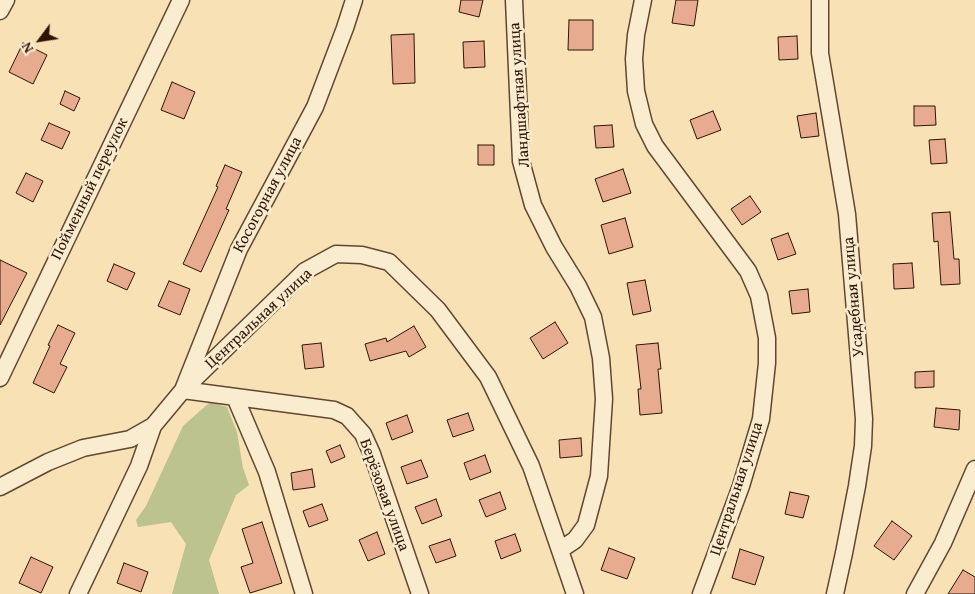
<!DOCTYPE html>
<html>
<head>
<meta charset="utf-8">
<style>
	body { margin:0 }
	#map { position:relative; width:975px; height:594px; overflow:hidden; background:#f7e1b5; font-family:"Gentium Book Plus",serif }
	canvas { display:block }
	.north { position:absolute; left:15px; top:15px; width:50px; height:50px; -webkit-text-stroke:4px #faeccf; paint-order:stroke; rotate:239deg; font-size:14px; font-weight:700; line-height:20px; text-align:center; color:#2f1406 }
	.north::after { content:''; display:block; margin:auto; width:18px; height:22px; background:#2f1406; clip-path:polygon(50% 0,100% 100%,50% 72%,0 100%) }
</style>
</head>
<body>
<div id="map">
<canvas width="975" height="594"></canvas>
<div class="north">N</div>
</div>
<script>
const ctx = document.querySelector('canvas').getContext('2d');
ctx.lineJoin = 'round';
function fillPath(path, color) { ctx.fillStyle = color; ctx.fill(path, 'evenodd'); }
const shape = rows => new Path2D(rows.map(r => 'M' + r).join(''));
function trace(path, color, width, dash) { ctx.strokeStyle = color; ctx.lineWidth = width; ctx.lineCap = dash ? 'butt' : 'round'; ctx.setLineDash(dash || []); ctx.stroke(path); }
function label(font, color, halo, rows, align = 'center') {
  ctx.font = font + ' "Gentium Book Plus",serif'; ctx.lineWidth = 5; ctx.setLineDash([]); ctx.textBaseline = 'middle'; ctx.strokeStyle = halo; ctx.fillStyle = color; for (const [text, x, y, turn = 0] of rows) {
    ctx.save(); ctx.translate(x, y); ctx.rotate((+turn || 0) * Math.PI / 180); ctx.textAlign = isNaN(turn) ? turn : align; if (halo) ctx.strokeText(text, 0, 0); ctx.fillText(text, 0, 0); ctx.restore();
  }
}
const green = shape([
	[210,402,227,407,237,432,243,468,249,485,236,495,209,560,219,594,172,594,186,544,171,522,138,527,136,520,146,506,183,426]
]);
const building = shape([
	[461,0,483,0,479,17,459,12,461,0],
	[676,0,698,0,694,26,672,23,676,0],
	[569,20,593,20,593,50,568,50,569,20],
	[414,34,415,83,393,84,391,35,414,34],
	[797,36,798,59,779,60,778,37,797,36],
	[484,41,485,67,464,68,463,42,484,41],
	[23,43,47,55,33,84,9,72,23,43],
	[172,82,195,92,184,119,161,110,172,82],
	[65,91,80,98,74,111,60,104,65,91],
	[914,106,935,106,936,125,914,126,914,106],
	[713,111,721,130,697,139,690,120,713,111],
	[816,113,819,136,801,138,797,116,816,113],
	[49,123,70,132,62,149,41,140,49,123],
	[612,125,614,147,596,148,594,126,612,125],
	[945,139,947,163,931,164,929,140,945,139],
	[478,145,494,145,494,165,478,165,478,145],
	[225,165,242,172,226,209,229,210,201,272,183,264,218,187,216,186,225,165],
	[623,169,631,193,603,202,595,179,623,169],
	[26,173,43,181,33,202,16,193,26,173],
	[750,196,761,212,742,225,731,209,750,196],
	[950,212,954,259,959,259,960,284,941,285,938,241,934,242,932,213,950,212],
	[625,218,633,247,609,254,601,225,625,218],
	[788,233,796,254,778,260,771,239,788,233],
	[0,260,27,273,0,325,0,260],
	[912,263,914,288,894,289,893,264,912,263],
	[114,264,135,273,127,290,107,281,114,264],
	[645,280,651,311,633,315,627,283,645,280],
	[169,281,190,289,180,315,158,306,169,281],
	[808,289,810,312,792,314,789,291,808,289],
	[555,322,568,343,543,359,530,338,555,322],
	[58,325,75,333,60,364,67,367,54,393,33,383,50,346,48,345,58,325],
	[414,326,426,347,409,357,406,351,370,361,365,344,386,338,387,342,414,326],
	[321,343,324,367,305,369,302,345,321,343],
	[658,343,661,369,658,369,662,413,640,415,638,389,641,389,636,345,658,343],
	[934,371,934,387,915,388,915,372,934,371],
	[936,408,960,410,959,430,934,427,936,408],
	[468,413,474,430,453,437,447,420,468,413],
	[407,415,413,432,392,440,386,423,407,415],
	[581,438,582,456,560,458,559,440,581,438],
	[340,445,345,457,331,463,326,451,340,445],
	[485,455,491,472,470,480,464,463,485,455],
	[421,460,428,477,407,484,401,467,421,460],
	[312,469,315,487,293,490,291,473,312,469],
	[500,492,506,509,486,517,479,500,500,492],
	[790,492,809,496,803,518,785,514,790,492],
	[436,499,442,516,422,524,415,507,436,499],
	[322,504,328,520,309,527,303,511,322,504],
	[892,521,912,536,894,560,874,546,892,521],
	[262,522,282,583,250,593,241,567,253,563,242,529,262,522],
	[377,532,385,554,368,561,359,540,377,532],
	[515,534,521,551,501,559,495,541,515,534],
	[450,539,456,556,436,563,429,546,450,539],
	[609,548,635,558,627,579,601,570,609,548],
	[740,549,764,557,755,585,732,578,740,549],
	[31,557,53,567,41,593,19,583,31,557],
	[124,563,148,572,141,592,117,583,124,563],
	[963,570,975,577,975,594,948,594,963,570]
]);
const minor = shape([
	[354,0,345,28,315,107,239,249,183,390,334,410,347,416,363,434,372,454,420,594],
	[514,0,521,161,533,205,554,247,578,286,593,317,601,358,604,399,599,476,586,525,575,540,560,550],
	[643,0,636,35,634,59,636,91,644,124,655,146,748,271,759,296,767,338,767,363,761,419,741,486,701,594],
	[820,0,820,53,847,214,864,419,863,446,857,486,844,553,835,594],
	[0,11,6,0],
	[0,378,181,0],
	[235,397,267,472,304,594],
	[0,487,48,462,83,448,130,439,153,426,183,390,305,271,336,254,362,255,389,262,438,310,488,377,531,466,575,594],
	[78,594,139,466,153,426],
	[915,594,943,543,975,469]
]);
const streetNames = [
	["Ландшафтная улица",520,95,-94],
	["Пойменный переулок",90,189,-64],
	["Косогорная улица",268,195,-62],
	["Усадебная улица",854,297,-95],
	["Центральная улица",259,319,-43],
	["Центральная улица",737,489,-72],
	["Берёзовая улица",384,495,70]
];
fillPath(green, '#bcc38e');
fillPath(building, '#e7ac8f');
trace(building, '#2f1406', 1);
trace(minor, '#614732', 19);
trace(minor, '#faeccf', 16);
label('16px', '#2f1406', '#faeccf', streetNames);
</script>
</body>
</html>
